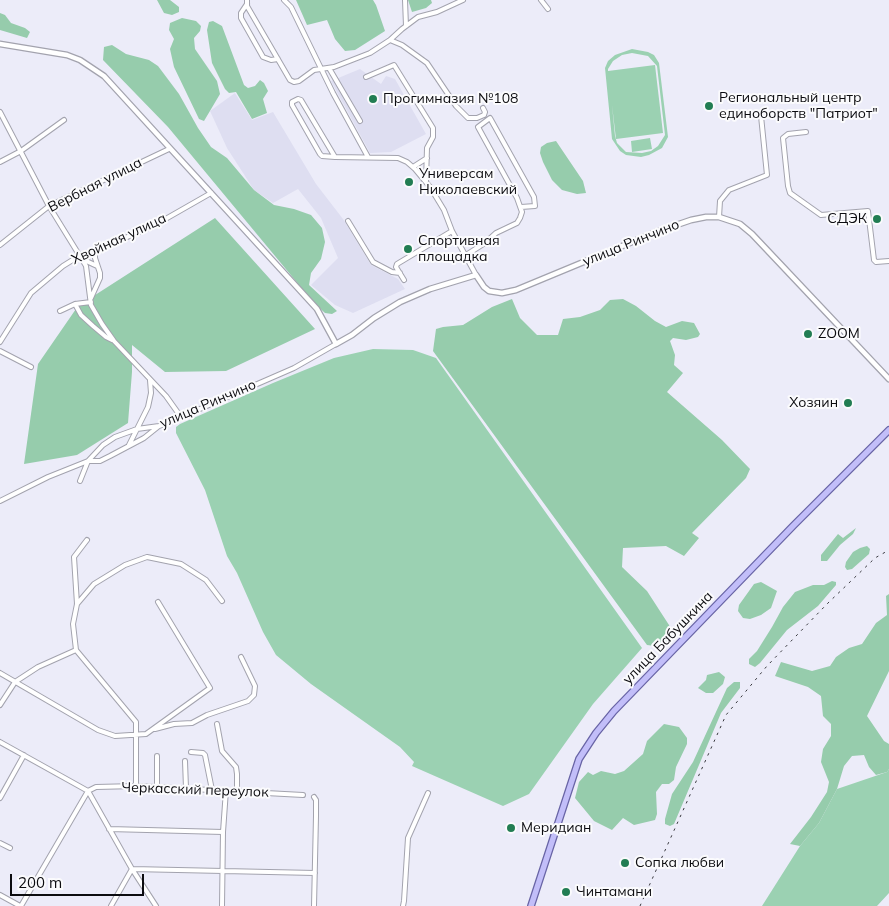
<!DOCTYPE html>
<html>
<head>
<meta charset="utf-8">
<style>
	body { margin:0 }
	#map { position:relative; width:889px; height:906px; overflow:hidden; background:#ececf9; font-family:Mulish,sans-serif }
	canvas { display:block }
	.scale { position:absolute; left:10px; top:874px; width:134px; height:22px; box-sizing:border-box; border:2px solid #0c0c10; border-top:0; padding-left:6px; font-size:15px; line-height:18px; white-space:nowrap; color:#0c0c10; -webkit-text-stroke:4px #fbfbfd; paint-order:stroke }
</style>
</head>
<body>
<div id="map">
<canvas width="889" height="906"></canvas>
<div class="scale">200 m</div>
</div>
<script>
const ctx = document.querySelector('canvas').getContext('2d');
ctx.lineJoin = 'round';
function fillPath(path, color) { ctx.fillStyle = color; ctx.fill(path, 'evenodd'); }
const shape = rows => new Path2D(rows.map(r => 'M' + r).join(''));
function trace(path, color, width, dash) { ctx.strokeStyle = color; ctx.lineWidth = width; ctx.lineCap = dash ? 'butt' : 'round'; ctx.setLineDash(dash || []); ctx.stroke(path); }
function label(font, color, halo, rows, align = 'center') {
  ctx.font = font + ' Mulish,sans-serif'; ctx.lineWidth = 4; ctx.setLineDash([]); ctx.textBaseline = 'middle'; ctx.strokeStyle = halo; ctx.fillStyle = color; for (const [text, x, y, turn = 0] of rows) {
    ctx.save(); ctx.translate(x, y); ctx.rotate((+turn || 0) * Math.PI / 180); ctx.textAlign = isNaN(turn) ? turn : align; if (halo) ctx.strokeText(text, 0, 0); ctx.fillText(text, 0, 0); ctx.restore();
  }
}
const built = shape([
	[360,69,381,84,386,76,395,79,426,134,391,152,370,153,331,81],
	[235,93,252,120,273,112,316,184,343,219,371,265,398,279,405,289,353,313,335,305,311,285,338,258,321,218,298,189,273,203,254,190,227,148,210,111]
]);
const green = shape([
	[632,49,648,52,654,55,659,63,668,137,662,148,649,155,641,157,626,155,620,151,612,139,605,68,608,61,615,55],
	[632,53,648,56,657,66,665,135,658,146,651,151,642,153,626,152,617,143,615,136,612,105,616,139,663,133,655,65,608,71,608,69,613,61,622,55],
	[650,138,652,149,632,152,631,141],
	[373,349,413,350,436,358,642,648,593,704,529,794,503,806,412,766,414,762,400,747,311,684,276,655,263,632,237,573,227,556,205,490,176,433,176,427,180,424,273,383,334,358],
	[889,769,889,893,877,906,762,906,800,846,819,823,837,789,887,772]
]);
const forest = shape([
	[157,0,170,0,179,7,179,12,172,15,164,13],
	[296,0,373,0,376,5,385,31,355,50,345,51,335,39,327,20,307,25],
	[408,0,431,0,432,3,426,8,412,12],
	[0,13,5,15,11,23,25,28,30,32,27,38,0,30],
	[182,18,196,21,201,26,200,31,194,38,195,49,217,81,220,94,204,121,199,119,174,67,170,49,174,39,169,30,170,23],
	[213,21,222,26,244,85,248,88,255,86,260,80,264,83,268,91,263,99,267,113,252,119,236,92,229,93,225,89,212,63,207,30,209,22],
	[112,45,126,54,149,60,158,66,179,94,198,128,211,147,227,158,254,190,274,205,294,209,311,215,322,228,325,242,321,259,311,273,309,285,337,311,332,314,325,313,314,303,168,127,103,60,104,47],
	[556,141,583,181,586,193,577,194,562,190,552,180,543,162,540,153,541,147,547,143],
	[215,218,315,329,226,371,165,372,132,345,132,372,128,423,77,455,24,464,38,364,78,306],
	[512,299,520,318,537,335,558,335,563,319,580,317,600,310,610,300,623,299,636,306,655,321,666,327,682,321,694,323,700,334,698,337,686,340,673,338,670,341,675,355,674,365,683,373,667,392,722,440,750,469,746,478,692,533,699,538,684,556,666,546,623,548,622,567,647,591,669,625,672,635,666,643,655,646,647,645,433,351,436,329,443,327,463,325,492,307],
	[856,528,853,534,840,545,827,561,821,561,821,555,838,534,843,538],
	[867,546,870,549,869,554,852,569,847,570,845,567,846,562,853,552,860,548],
	[832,581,836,582,836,585,818,606,787,630,760,663,755,667,749,664,749,659,757,651,772,627,783,607,795,592,813,585,824,585],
	[761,582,777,591,771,608,761,615,750,619,743,618,738,611,739,605,754,584],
	[889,594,889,671,867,716,884,741,889,744,889,769,887,772,876,775,869,767,864,755,852,756,844,766,837,789,819,823,800,846,790,844,811,817,827,792,829,782,821,762,823,749,831,736,831,724,823,716,821,696,808,687,775,676,781,662,812,671,830,666,836,657,849,648,862,644,876,623,887,615,886,596],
	[719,672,725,677,723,684,713,693,706,693,698,688,706,680,707,675],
	[734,682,740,682,740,688,721,713,674,824,670,826,665,824,665,819,672,794,693,762,727,688],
	[664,724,679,727,687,738,687,744,676,767,674,780,669,784,662,784,656,792,657,814,655,820,634,825,623,818,612,830,594,821,575,798,579,782,588,772,593,775,601,771,615,774,624,771,643,754,647,741]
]);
const minor = shape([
	[247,0,247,6,290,80,294,82,299,81,314,70,334,67,370,53,390,40,402,29,418,17,437,12,463,0],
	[284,0,291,7,333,93,368,157],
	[405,0,406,26],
	[541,0,548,9],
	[247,4,241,13,241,18,263,57,271,60,278,59],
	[390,40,402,45,427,63,456,106,468,118,477,118,484,115,485,112,483,108],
	[329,68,360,121],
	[366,77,394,65,433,128,433,137,427,148,426,181],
	[0,112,49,206,86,266,91,305,102,324,114,341,166,396,181,417],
	[806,132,788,134,783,138,788,186,790,193,821,215,868,211,874,260,876,262,889,261],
	[335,157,322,156,320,154,292,105,292,102,298,99,301,100,335,157,398,158,407,162,415,169,430,187,444,210,452,231,476,275],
	[0,162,21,151,64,120],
	[413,167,427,158],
	[719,217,720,201,729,190,767,175,761,116],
	[348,221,373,262,392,272,400,273],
	[0,245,49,206,169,149],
	[466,255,485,243,496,233,517,223,520,218,522,212,517,198,478,127,490,118,534,197,535,206,521,207],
	[82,259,97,266],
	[404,280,396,267,397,264,452,231],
	[91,298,100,278,100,273,95,258,95,251],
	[75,304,81,315,93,326,106,337,112,340],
	[60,311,75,304,91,302],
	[0,342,31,293,63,266,79,256,95,251,155,225,211,193],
	[0,351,31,367],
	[129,445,148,407,151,393,150,380],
	[80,481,88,461,100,461,110,456,144,438,159,426],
	[0,501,48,477,88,461,103,445,115,437,137,429,159,426,170,422,294,368,336,344],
	[77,604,94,584,125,565,147,557,181,564,206,580,222,601],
	[76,650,136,722,136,786],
	[76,650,73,624,77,604,74,557,87,540],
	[0,673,98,730,115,736,146,734,210,688,158,602],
	[0,705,15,682,38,667,76,650],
	[217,724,222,751,236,767,237,774,237,791],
	[155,729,174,724,192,723,207,715,248,701,254,695,255,686,241,657],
	[0,742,88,791,132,869,156,906],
	[191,752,203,753,205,755,212,790],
	[185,761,186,788],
	[157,787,157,756],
	[88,791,96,787,136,786,303,795],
	[0,798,24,755],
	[109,829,223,832],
	[0,843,10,848],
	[0,895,20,906],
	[21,906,88,791],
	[111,906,132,869,315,873],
	[222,906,223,832,226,790],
	[314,906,316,816,316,800,314,797],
	[403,906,404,901,408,838,428,793]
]);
const tertiary = shape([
	[0,44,67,55,80,60,104,76,317,309,336,344,352,335,374,318,400,302,430,289,476,275,484,287,489,291,502,293,516,290,656,232,691,220,706,217,719,217,740,224,752,234,889,379]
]);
const primary = shape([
	[531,906,579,759,596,733,614,711,793,526,889,430]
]);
const rail = shape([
	[640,906,726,715,767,666,827,604,875,558,889,550]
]);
const markers = [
	[373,99,5,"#227d53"],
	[709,106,5,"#227d53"],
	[409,182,5,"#227d53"],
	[877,219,5,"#227d53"],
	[408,249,5,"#227d53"],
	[808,334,5,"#227d53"],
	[848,403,5,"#227d53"],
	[511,828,5,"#227d53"],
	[625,863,5,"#227d53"],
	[566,892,5,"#227d53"]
];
const poiNames = [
	["Региональный центр",719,98],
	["единоборств \"Патриот\"",719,114],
	["Прогимназия №108",383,99],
	["Универсам",419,174],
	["Николаевский",419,190],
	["СДЭК",867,219,"right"],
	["Спортивная",418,241],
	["площадка",418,257],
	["ZOOM",818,334],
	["Хозяин",838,403,"right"],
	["Меридиан",521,828],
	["Сопка любви",635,863],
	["Чинтамани",576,892]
];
const streetNames = [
	["Вербная улица",95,185,-27],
	["Хвойная улица",119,239,-25],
	["улица Ринчино",631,243,-22],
	["улица Ринчино",208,404,-23],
	["улица Бабушкина",668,638,-46],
	["Черкасский переулок",195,790,2]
];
fillPath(built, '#dedef1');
fillPath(green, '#9bd1b2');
fillPath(forest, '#96ccac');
trace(minor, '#a3a3ae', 6);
trace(tertiary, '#a3a3ae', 7);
trace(primary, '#6864a5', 8);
trace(minor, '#fff', 4);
trace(tertiary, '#fff', 4.5);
trace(primary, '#c2bef9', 5.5);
trace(rail, '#38383e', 1, [2.5, 5]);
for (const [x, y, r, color] of markers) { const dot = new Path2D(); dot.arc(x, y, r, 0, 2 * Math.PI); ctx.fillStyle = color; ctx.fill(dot); trace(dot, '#fbfbfd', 2); }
label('14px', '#0c0c10', '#fbfbfd', poiNames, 'left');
label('14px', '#0c0c10', '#fbfbfd', streetNames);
</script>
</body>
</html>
